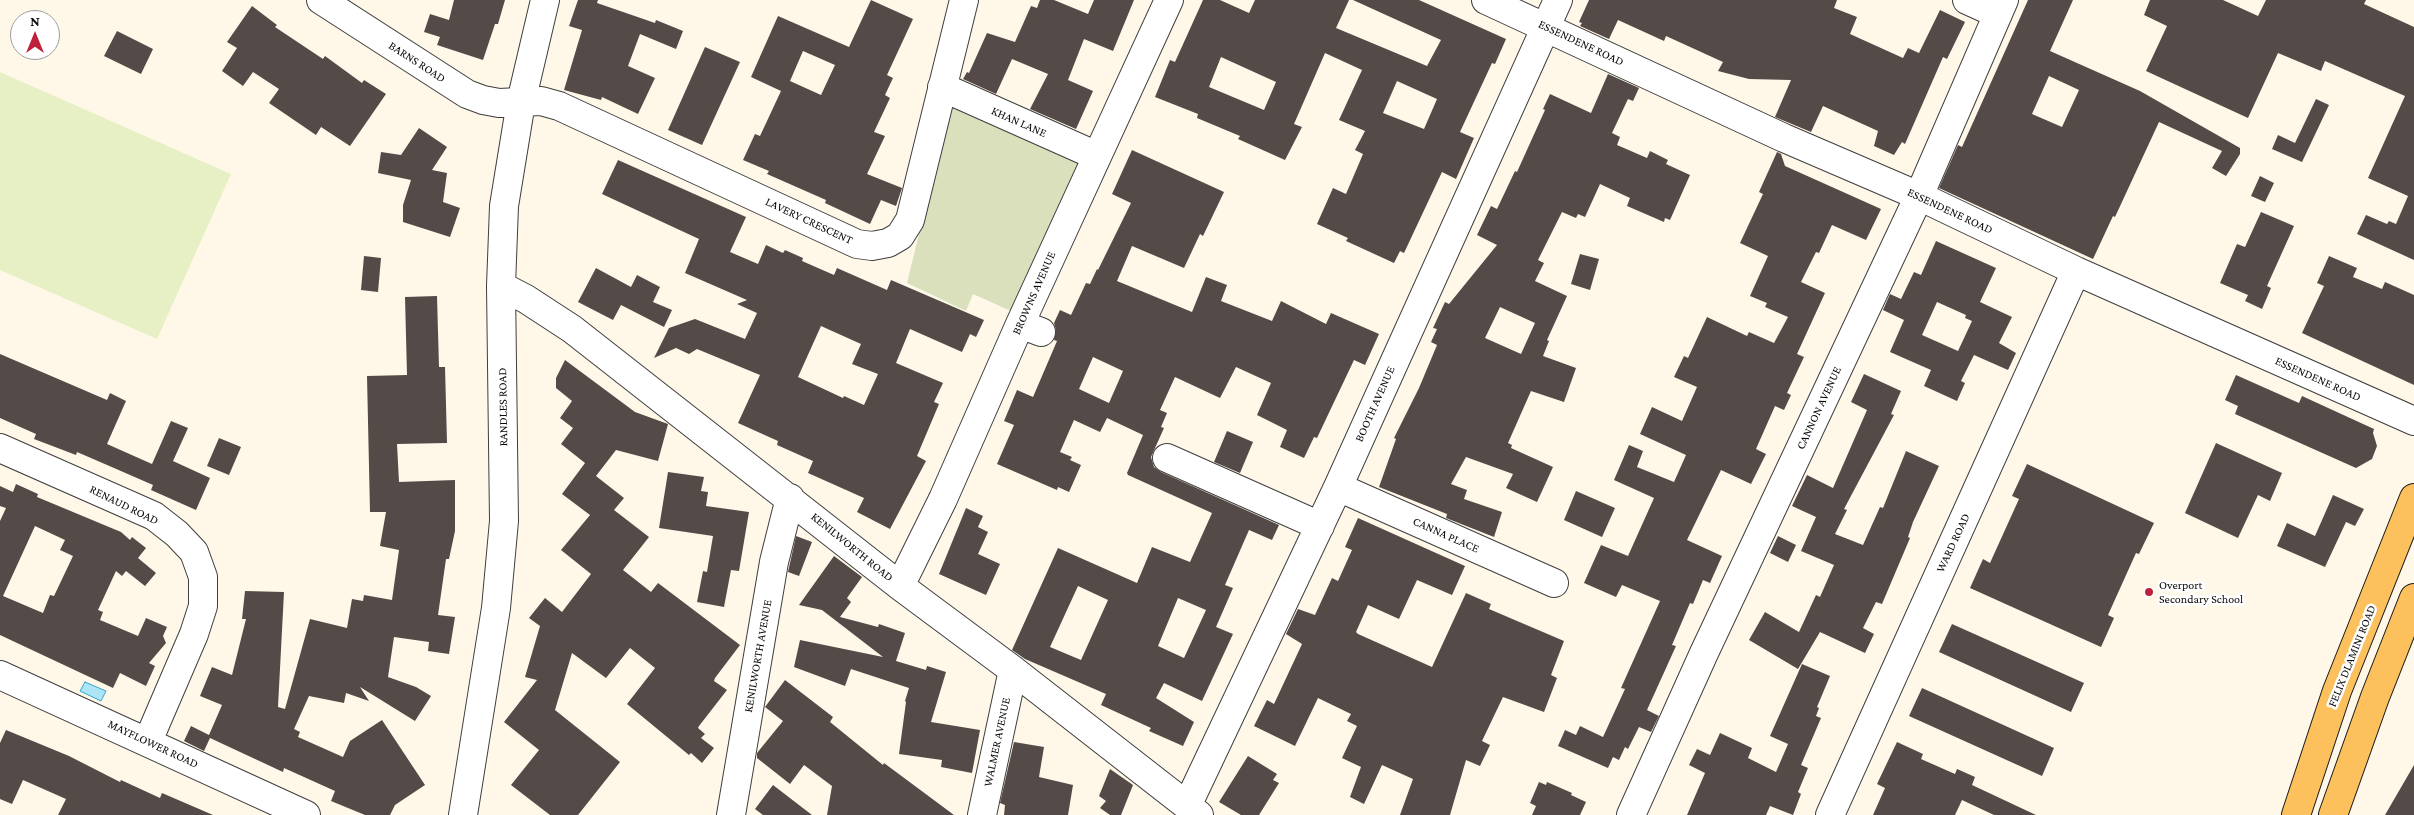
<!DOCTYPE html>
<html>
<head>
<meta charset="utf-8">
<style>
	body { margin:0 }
	#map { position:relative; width:2414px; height:815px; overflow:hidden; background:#fff8e9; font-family:"Crimson Pro",serif }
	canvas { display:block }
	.north { position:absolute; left:10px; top:10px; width:50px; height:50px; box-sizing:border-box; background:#fff; border:1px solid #9d9d9d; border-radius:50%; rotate:0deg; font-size:14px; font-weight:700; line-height:20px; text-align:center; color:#0b0b0b }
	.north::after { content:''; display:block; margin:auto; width:18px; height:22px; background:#bd213c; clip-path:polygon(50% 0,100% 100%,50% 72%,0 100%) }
</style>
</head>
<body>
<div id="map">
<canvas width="2414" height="815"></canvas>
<div class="north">N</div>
</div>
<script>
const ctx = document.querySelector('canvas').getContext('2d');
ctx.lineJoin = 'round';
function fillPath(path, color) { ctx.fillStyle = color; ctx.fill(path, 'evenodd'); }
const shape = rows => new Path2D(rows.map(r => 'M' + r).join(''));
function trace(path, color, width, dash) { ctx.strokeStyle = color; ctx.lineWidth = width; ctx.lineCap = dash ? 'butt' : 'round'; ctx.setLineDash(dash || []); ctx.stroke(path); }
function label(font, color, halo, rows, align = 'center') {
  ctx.font = font + ' "Crimson Pro",serif'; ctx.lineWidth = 5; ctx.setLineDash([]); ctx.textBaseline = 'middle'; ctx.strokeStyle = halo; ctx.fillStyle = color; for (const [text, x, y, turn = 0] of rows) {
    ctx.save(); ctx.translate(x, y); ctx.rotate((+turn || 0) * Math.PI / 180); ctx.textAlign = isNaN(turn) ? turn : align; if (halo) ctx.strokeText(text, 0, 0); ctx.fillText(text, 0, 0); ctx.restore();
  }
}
const cemetery = shape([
	[951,103,1079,163,1011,311,973,294,966,311,907,283]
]);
const pitch = shape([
	[0,72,231,174,157,339,0,270]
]);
const water = shape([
	[85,682,106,691,101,701,80,691,85,682]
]);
const building = shape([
	[454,0,505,0,498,24,495,24,483,60,437,45,440,37,424,32,430,14,449,20],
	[578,0,598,0,597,3,655,23,656,20,683,31,676,49,640,34,628,66,655,78,638,114,602,97,601,100,564,90,582,30,569,26],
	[871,0,913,19,887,75,893,78,885,95,890,98,874,132,885,136,867,174,902,188,896,206,881,200,870,224,825,203,826,200,767,174,769,171,743,160,755,134,760,136,781,91,751,77,778,16,849,47],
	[803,51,835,65,821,95,790,81],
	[1040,0,1054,0,1088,14,1094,0,1134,0,1113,51,1084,39,1068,80,1093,91,1076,129,1030,109,1048,74,1012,59,996,94,963,79,967,72,969,73,987,33,1015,42,1031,6,1037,8],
	[1203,0,1220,0,1249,13,1255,0,1349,0,1336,28,1427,66,1441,40,1353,0,1419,0,1506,39,1495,64,1492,63,1460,132,1474,138,1456,179,1442,172,1404,253,1400,251,1394,263,1346,241,1348,238,1317,224,1333,188,1346,194,1363,154,1355,150,1365,131,1339,120,1362,70,1325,53,1294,124,1302,127,1285,160,1238,139,1240,136,1197,118,1198,114,1155,97,1170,60,1175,62],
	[1221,57,1276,82,1264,110,1209,87],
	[1397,81,1437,99,1424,129,1383,113],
	[1589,0,1837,0,1834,8,1857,17,1850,34,1903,58,1908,48,1919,53,1940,10,1965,22,1947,59,1943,57,1905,144,1902,142,1894,155,1874,146,1878,131,1823,106,1811,132,1775,117,1791,80,1749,79,1718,71,1723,62,1666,36,1664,41,1618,20,1609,39,1580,26,1582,23,1579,22],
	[2028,0,2073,0,2050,51,2140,91,2240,148,2240,154,2226,176,2212,168,2222,151,2159,122,2115,217,2113,216,2093,259,1939,188,1958,145,1962,147],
	[2049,76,2079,90,2062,127,2032,114],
	[2150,0,2223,0,2258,16,2266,0,2366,0,2364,4,2414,27,2414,260,2357,234,2366,215,2387,224,2389,221,2396,224,2408,196,2368,178,2405,96,2325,61,2321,71,2278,53,2248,118,2146,71,2167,26,2144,15],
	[252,6,277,25,275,27,323,59,325,56,362,83,364,80,386,94,350,146,321,127,316,135,269,103,279,89,253,72,243,86,222,71,237,48,227,42],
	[117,31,153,49,141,74,104,56],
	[705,47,740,62,702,145,668,130],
	[1608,74,1639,88,1633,101,1628,99,1612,133,1620,137,1617,145,1647,158,1650,151,1668,160,1666,164,1690,175,1670,220,1665,218,1664,222,1627,206,1630,198,1600,184,1585,217,1578,214,1576,218,1562,212,1538,260,1544,263,1535,281,1567,296,1547,340,1549,341,1543,356,1576,368,1564,402,1531,391,1508,443,1512,445,1511,448,1553,467,1537,502,1506,488,1513,474,1466,457,1451,484,1467,490,1464,499,1502,512,1494,537,1446,518,1447,514,1379,487,1396,439,1394,438,1419,388,1437,345,1431,342,1437,329,1433,328,1445,302,1449,304,1497,245,1477,235,1491,206,1497,209,1515,171,1517,172,1545,110,1543,109,1550,94,1591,113],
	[1500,307,1535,323,1521,354,1485,338],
	[2316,99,2329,105,2302,162,2272,149,2278,135,2295,143],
	[419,128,447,147,432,170,447,173,443,202,460,208,450,237,403,222,403,205,411,180,378,173,381,152,401,155],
	[1132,150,1224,192,1203,236,1200,234,1184,268,1132,246,1117,281,1192,312,1206,277,1227,285,1221,301,1272,321,1281,301,1326,324,1331,313,1379,334,1365,365,1354,360,1317,438,1314,437,1304,458,1280,447,1287,430,1257,415,1271,383,1236,367,1220,398,1175,377,1160,410,1167,413,1161,427,1164,428,1151,457,1154,467,1161,472,1279,525,1272,540,1249,530,1225,585,1233,588,1216,627,1233,634,1202,701,1164,683,1156,698,1194,722,1183,746,1149,731,1151,728,1101,705,1106,694,1025,659,1012,650,1058,548,1137,583,1152,547,1190,562,1212,513,1128,475,1127,473,1143,435,1107,418,1100,432,1074,420,1060,452,1072,457,1070,460,1081,465,1069,492,1058,487,1057,490,997,464,1014,425,1004,421,1017,390,1033,397,1057,341,1054,340,1056,330,1054,323,1060,310,1071,315,1086,283,1090,284,1097,269,1098,270,1131,203,1112,194],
	[1093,357,1123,371,1109,403,1079,389],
	[1078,586,1108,600,1081,660,1050,647],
	[1178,598,1206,610,1184,658,1158,646],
	[1777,152,1781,154,1785,166,1881,209,1866,240,1832,225,1819,253,1816,252,1801,282,1825,293,1797,354,1804,357,1787,393,1791,395,1784,410,1775,406,1756,449,1766,454,1751,484,1721,470,1687,540,1722,556,1710,583,1703,580,1693,604,1690,603,1672,645,1676,646,1647,710,1659,716,1651,732,1639,727,1628,749,1625,747,1619,760,1613,757,1608,768,1558,746,1565,730,1576,735,1580,726,1603,737,1625,689,1621,688,1660,601,1622,585,1616,597,1584,583,1601,545,1628,556,1654,498,1614,480,1629,445,1643,451,1637,467,1674,482,1686,455,1640,434,1652,407,1682,421,1697,387,1674,377,1684,356,1688,358,1707,317,1747,336,1749,332,1774,343,1788,317,1765,307,1767,303,1750,296,1768,256,1740,243,1763,194,1759,192],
	[618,160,746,217,730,252,758,264,766,245,783,253,785,250,803,258,802,261,834,275,837,268,887,290,891,280,984,320,976,337,970,334,962,352,910,329,896,363,943,383,934,402,939,404,917,456,926,461,890,529,857,512,864,498,808,473,813,461,777,445,778,441,738,423,760,375,697,349,689,354,676,348,654,358,669,328,695,319,745,339,757,313,737,304,747,300,685,273,699,239,602,194],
	[821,326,861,344,852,364,878,374,864,405,844,396,843,398,798,377],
	[2260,176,2274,183,2265,202,2251,196],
	[2261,212,2294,226,2267,286,2271,288,2262,309,2245,301,2248,295,2220,283,2237,244,2245,247],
	[1936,241,1996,268,1980,302,2012,317,1999,343,2016,353,2008,370,1974,355,1961,381,1965,383,1957,401,1924,386,1931,370,1890,352,1904,320,1883,310,1890,294,1901,299,1914,272,1921,275],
	[1937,302,1966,315,1965,318,1972,321,1958,351,1922,335],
	[1580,254,1599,259,1590,290,1571,284],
	[364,256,381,258,378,292,361,290],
	[2329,256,2357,268,2353,277,2382,289,2385,282,2414,295,2414,385,2302,333,2324,286,2317,283],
	[596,268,631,287,637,275,660,287,653,302,672,310,664,327,621,305,613,320,578,302],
	[437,296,439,367,445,367,447,443,397,444,399,482,455,480,455,531,449,559,446,559,438,615,455,617,449,654,428,651,429,642,394,637,388,677,416,687,431,696,415,721,360,687,369,701,346,693,344,703,309,696,294,729,300,732,298,737,343,757,350,741,382,720,425,785,395,805,390,815,365,815,331,801,335,791,284,768,283,772,210,738,204,751,184,741,191,726,209,735,222,705,200,696,212,667,232,675,246,619,242,619,245,591,284,592,278,707,285,709,310,619,347,628,352,599,363,601,364,595,392,600,399,550,380,546,386,512,370,512,367,376,407,375,405,297],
	[0,354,107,400,110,393,126,401,107,444,152,464,171,421,188,428,173,461,210,478,196,510,151,490,153,485,114,468,77,452,76,455,34,439,36,434,0,418],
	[565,360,635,412,668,424,658,461,616,450,596,476,624,498,614,510,649,537,623,570,651,592,658,583,740,645,715,678,714,681,727,690,699,726,698,728,705,734,701,738,714,748,702,763,691,753,689,755,627,704,655,668,630,648,606,678,572,653,555,710,620,762,578,815,550,815,511,785,539,750,504,722,537,680,525,677,540,626,529,618,545,598,562,612,591,574,561,550,590,515,562,494,585,463,561,444,573,428,560,418,572,401,556,388,556,378],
	[1864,374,1901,391,1891,414,1894,415,1844,509,1847,510,1835,534,1863,545,1880,507,1883,508,1906,451,1939,466,1913,522,1908,537,1910,538,1882,604,1876,602,1863,628,1874,634,1865,653,1820,632,1798,669,1749,640,1765,612,1799,632,1816,595,1820,597,1834,565,1801,551,1816,517,1792,506,1807,475,1833,488,1867,410,1851,402],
	[2236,375,2299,403,2302,396,2374,429,2373,433,2377,446,2372,459,2356,468,2235,414,2238,406,2225,400],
	[1227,431,1253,442,1240,473,1214,462],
	[219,438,241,447,229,475,207,466],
	[2216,443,2282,473,2270,501,2258,495,2238,538,2185,513],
	[2027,464,2154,523,2139,554,2136,553,2108,615,2114,618,2101,647,1970,588,1983,559,1990,563,2019,499,2012,496],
	[668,472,704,477,701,491,708,492,706,506,749,512,739,571,731,570,724,607,697,602,703,571,707,572,713,536,659,528],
	[16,484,38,494,37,497,121,532,130,540,132,537,146,548,138,558,156,573,145,586,126,571,122,576,116,571,98,610,103,612,100,620,138,636,146,618,167,627,163,636,166,643,149,663,155,666,146,686,120,673,113,688,0,635,0,521,6,508,0,506,0,486,13,492],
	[35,526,65,540,60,550,73,556,54,596,50,595,43,613,3,596],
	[1576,491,1615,508,1602,537,1564,520],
	[2333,495,2364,509,2355,526,2346,522,2325,567,2277,546,2287,523,2315,536],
	[966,508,983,516,978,527,988,532,978,554,1000,564,986,595,939,574],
	[1358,518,1465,566,1452,595,1417,580,1399,619,1368,605,1356,632,1358,634,1432,667,1466,593,1491,604,1489,609,1564,641,1551,675,1557,678,1544,712,1503,697,1482,741,1490,745,1480,766,1466,760,1450,815,1400,815,1413,779,1382,765,1364,804,1350,797,1361,767,1342,758,1357,726,1347,721,1351,714,1318,698,1295,746,1254,726,1267,700,1274,704,1302,644,1286,634,1298,609,1315,615,1332,578,1338,581,1352,550,1345,547],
	[796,536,812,542,799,576,788,572],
	[1778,536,1796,545,1788,562,1770,553],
	[834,556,862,577,847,598,851,602,840,617,878,627,879,624,905,633,896,661,926,670,927,666,946,672,931,722,980,730,972,773,941,767,942,760,899,754,906,702,905,701,909,688,851,669,845,686,794,667,800,640,883,657,822,610,799,605],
	[1952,624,2084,683,2071,712,1939,652],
	[1802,664,1830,676,1817,707,1819,708,1816,716,1821,718,1801,765,1808,768,1798,792,1801,794,1793,815,1770,806,1766,815,1687,815,1705,773,1689,765,1697,749,1710,755,1720,733,1752,748,1748,758,1776,772,1788,744,1770,736],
	[785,680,833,717,830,722,883,765,884,763,954,815,827,815,832,786,804,765,790,784,757,758,757,753,783,721,765,707],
	[1922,688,2054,748,2042,776,1909,716],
	[6,730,69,756,120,782,121,780,160,798,162,793,213,815,58,815,66,799,23,780,12,804,0,799,0,743],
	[1014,742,1044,747,1039,777,1073,785,1068,815,1004,815,1005,805,1000,803],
	[1897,742,1923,754,1921,759,1955,774,1957,769,1975,777,1972,785,2036,815,1994,815,1962,800,1955,815,1873,815,1885,788,1877,784],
	[1248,756,1277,774,1273,780,1279,783,1259,815,1241,815,1219,802],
	[2414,765,2414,815,2385,815],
	[1110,769,1133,785,1121,815,1110,815,1100,808,1106,801,1099,796],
	[1539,782,1546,785,1547,782,1572,793,1571,795,1586,802,1580,815,1532,815,1536,806,1530,803],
	[773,785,812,815,763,815,755,809]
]);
const minor = shape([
	[321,0,467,94,483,100,499,103,541,101,559,106,857,244,872,246,888,243,900,236,910,220,964,0],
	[1486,0,1784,138,1919,196,2076,271,2414,421],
	[1967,0,1998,14],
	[942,87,1097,156],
	[501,286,526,299,572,329,900,586,1013,670,1199,815],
	[1020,324,1041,332],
	[0,448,154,516,177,534,194,552,203,577,203,606,194,634,148,741],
	[1167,458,1320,526],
	[1338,487,1554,583],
	[900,586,943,499,1020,324,1169,0],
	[0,675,306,815],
	[1187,806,1338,487,1558,0],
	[463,815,496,608,504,521,501,286,504,206,521,102,545,0],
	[731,815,774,562,790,498],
	[982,815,1013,670],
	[1631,815,1704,653,1919,196,2004,0],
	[1830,815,2076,271]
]);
const major = shape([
	[2296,815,2337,691,2414,498],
	[2333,815,2375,697,2414,598]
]);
const markers = [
	[2149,592,5,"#bd213c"]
];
const streetNames = [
	["ESSENDENE ROAD",1581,43,25],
	["BARNS ROAD",417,62,33],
	["KHAN LANE",1019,122,24],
	["ESSENDENE ROAD",1950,211,25],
	["LAVERY CRESCENT",809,221,25],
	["BROWNS AVENUE",1034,293,-66],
	["ESSENDENE ROAD",2318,379,24],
	["BOOTH AVENUE",1375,404,-66],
	["RANDLES ROAD",503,407,-91],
	["CANNON AVENUE",1819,408,-65],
	["RENAUD ROAD",124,505,26],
	["CANNA PLACE",1446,535,24],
	["WARD ROAD",1953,543,-65],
	["KENILWORTH ROAD",852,547,39],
	["KENILWORTH AVENUE",758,656,-80],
	["FELIX DLAMINI ROAD",2352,656,-68],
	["WALMER AVENUE",997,742,-78],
	["MAYFLOWER ROAD",153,744,25]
];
const poiNames = [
	["Overport",2159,585],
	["Secondary School",2159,599]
];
fillPath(cemetery, '#d9e0bb');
fillPath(pitch, '#e7f0c5');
fillPath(water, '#ade5f7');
trace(water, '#32a5d0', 1);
fillPath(building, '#544a47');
trace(minor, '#3e3e3e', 30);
trace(major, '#1c1c1c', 30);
trace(minor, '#fff', 28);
trace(major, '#fcc05c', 28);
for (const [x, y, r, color] of markers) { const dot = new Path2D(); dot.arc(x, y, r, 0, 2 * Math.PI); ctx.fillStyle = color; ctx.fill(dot); trace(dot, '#fff', 2); }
label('12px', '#0b0b0b', '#fff', streetNames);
label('12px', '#0b0b0b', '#fff', poiNames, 'left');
</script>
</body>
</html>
